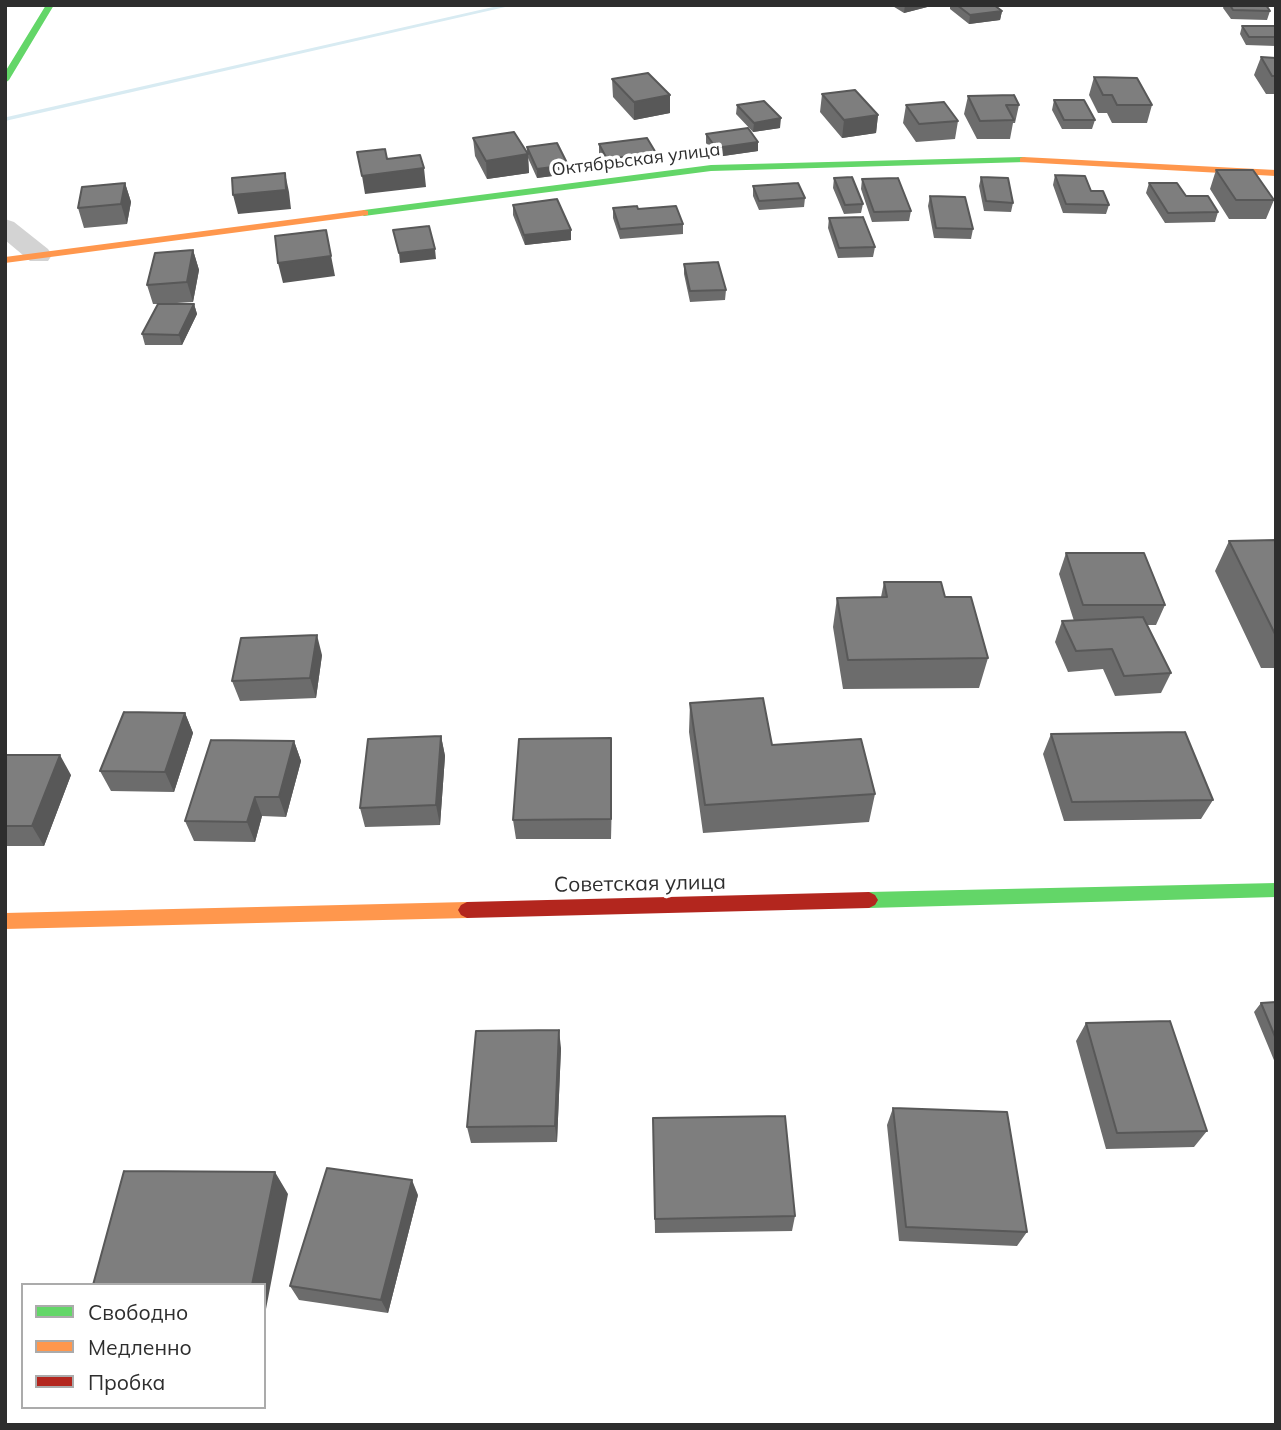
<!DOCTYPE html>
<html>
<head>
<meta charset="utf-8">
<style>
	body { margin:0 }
	#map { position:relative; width:1281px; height:1430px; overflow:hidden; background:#fff; font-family:Mulish,sans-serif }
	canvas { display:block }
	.frame { position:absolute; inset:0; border:7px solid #2e2e2e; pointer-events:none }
	.legend { position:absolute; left:21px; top:1283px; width:245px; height:126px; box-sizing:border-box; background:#fff; border:2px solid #ababab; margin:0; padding:9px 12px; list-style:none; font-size:21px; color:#2e2e2e }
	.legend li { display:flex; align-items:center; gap:14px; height:35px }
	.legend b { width:35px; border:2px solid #ababab }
</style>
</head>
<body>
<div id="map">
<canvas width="1281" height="1430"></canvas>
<div class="frame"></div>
<ul class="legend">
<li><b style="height:9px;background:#63d668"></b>Свободно</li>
<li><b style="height:9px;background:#ff974d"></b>Медленно</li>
<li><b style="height:9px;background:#b3261e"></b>Пробка</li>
</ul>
</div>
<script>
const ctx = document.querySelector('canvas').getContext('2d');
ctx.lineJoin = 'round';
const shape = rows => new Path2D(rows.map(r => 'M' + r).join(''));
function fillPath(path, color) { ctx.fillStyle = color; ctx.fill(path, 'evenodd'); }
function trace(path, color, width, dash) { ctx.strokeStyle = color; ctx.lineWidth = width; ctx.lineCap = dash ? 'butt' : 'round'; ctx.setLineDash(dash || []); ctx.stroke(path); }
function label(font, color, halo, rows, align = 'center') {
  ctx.font = font + ' Mulish,sans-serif'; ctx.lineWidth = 7; ctx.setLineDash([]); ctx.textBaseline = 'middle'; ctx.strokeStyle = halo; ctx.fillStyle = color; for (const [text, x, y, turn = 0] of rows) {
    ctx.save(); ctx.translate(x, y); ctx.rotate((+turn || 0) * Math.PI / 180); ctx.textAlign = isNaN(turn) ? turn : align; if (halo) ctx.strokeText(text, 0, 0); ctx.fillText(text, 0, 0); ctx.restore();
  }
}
const stream = shape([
	[502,5,514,5,5,121,7,117,502,5]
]);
const street = shape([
	[5,219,14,222,48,249,52,255,48,261,30,261,5,240,5,219]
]);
const fast = shape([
	[46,5,54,5,9,80,5,83,5,72,46,5],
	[1023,157,1026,158,1026,162,711,171,364,216,359,213,364,210,711,165,1023,157],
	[1276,883,1276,897,869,908,863,905,860,900,863,895,869,892,1276,883]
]);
const slow = shape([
	[1023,157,1276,170,1276,176,1020,162,1020,158,1023,157],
	[364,210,368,211,368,215,5,263,5,257,364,210],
	[467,902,473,905,476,910,473,915,467,918,5,929,5,913,467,902]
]);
const jam = shape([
	[869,892,875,895,878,900,875,905,869,908,467,918,461,915,458,910,461,905,467,902,869,892]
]);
const wall = shape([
	[891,5,935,5,904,13],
	[950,5,994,5,1002,11,1000,20,969,24,950,9],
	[1224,5,1266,5,1270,11,1267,20,1231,19,1223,8],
	[1242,26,1276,26,1276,46,1246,45,1240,34],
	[1261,57,1276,58,1276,94,1266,94,1254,75],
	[1094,77,1152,105,1147,123,1112,123,1107,113,1098,113,1089,95],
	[612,79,670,95,670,113,634,120,613,97],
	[822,94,878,115,876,133,842,138,820,112],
	[968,96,1019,105,1015,123,1013,123,1010,139,977,139,964,114],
	[1054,100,1095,120,1092,129,1062,129,1052,110],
	[737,105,780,128,753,132,736,114],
	[906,105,958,121,955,139,916,142,903,123],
	[706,134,758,151,716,157,706,143],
	[473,138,527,153,527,147,568,165,568,174,537,178,528,158,529,173,487,179,475,156],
	[599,144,656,153,656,162,608,169,599,154],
	[1216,170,1274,200,1266,219,1229,219,1210,189],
	[1055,175,1091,191,1109,205,1106,214,1063,213,1053,185],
	[981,177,1013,203,1011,212,984,211,979,186],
	[834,178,863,204,861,213,844,214,833,188],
	[862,179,911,211,909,221,872,222,861,189],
	[125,183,131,202,127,224,84,228,78,208],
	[1149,183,1186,196,1218,212,1215,222,1165,223,1146,193],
	[753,186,805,198,804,207,759,210,753,196],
	[930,196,973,229,971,239,934,238,928,206],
	[513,205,571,240,525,245,513,215],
	[613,208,638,209,683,224,683,234,620,239,613,218],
	[829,218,875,247,873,257,838,258,828,228],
	[193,250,199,270,193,302,161,304,194,304,197,314,182,345,145,345,142,334,158,304,153,304,147,285],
	[684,264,726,290,725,300,690,302,684,274],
	[1276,540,1276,668,1261,668,1215,571,1229,541],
	[1066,553,1165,605,1156,625,1147,625,1171,673,1161,693,1115,696,1103,669,1068,672,1055,642,1062,621,1074,621,1059,574],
	[884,582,945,597,988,658,979,688,843,689,833,627,837,598,881,597],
	[322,655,316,698,240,701,232,681],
	[690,703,772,745,875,794,869,822,703,833,689,732],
	[185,713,193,733,174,792,111,791,100,771],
	[1051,734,1213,800,1201,819,1064,821,1043,754],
	[441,736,445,756,440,825,365,827,360,808],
	[294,741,301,761,286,817,262,816,255,842,194,841,185,821],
	[6,755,71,775,44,846,5,846],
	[612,758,611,839,516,839,513,820],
	[1276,1002,1276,1065,1254,1012,1261,1003],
	[1086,1023,1207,1131,1194,1147,1106,1149,1076,1041],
	[561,1048,557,1142,471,1143,467,1127],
	[893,1108,1027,1232,1017,1246,899,1241,887,1125],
	[653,1118,795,1216,792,1231,655,1233],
	[418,1195,388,1313,299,1300,290,1286]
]);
const shadedWall = shape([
	[905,5,935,5,904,13],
	[1002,11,1000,20,969,24,970,15],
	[670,95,670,113,634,120,634,102],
	[878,115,876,133,842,138,844,120],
	[781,118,780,128,753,132,754,123],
	[758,142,758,151,716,157,716,148],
	[656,153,656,162,608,169,607,159],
	[528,154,529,173,487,179,486,161],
	[568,165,568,174,537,178,537,169],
	[424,168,426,187,365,194,362,176],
	[285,173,289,192,291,209,238,214,233,195],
	[125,183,131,202,127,224,121,204],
	[326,230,335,276,283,283,278,263],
	[571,230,571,240,525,245,524,235],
	[435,249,436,259,400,263,399,253],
	[193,250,199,270,193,302,187,282],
	[194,304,197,314,182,345,179,335],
	[317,635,322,655,316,698,310,678],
	[185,713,193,733,174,792,165,772],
	[441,736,445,756,440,825,436,805],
	[611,738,612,758,611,839],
	[294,741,301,761,286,817,279,797],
	[60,755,71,775,44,846,32,826],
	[255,797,262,816,255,842,247,822],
	[559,1030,561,1048,557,1142,555,1126],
	[275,1172,288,1194,266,1309,264,1307,264,1285,252,1285],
	[412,1180,418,1195,388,1313,381,1300]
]);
const building = shape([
	[957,5,994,5,1002,11,970,15,957,5],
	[1230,5,1266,5,1270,11,1233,10,1230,5],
	[1242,26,1276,26,1276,37,1249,37,1242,26],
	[1261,57,1276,58,1276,76,1272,76,1261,57],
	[648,73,670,95,634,102,612,79,648,73],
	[1094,77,1137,78,1152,105,1117,105,1112,95,1103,95,1094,77],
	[855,90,878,115,844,120,822,94,855,90],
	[1014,95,1019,105,1006,105,1014,120,980,121,968,96,1014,95],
	[1054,100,1084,100,1095,120,1064,120,1054,100],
	[764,101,781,118,754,123,737,105,764,101],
	[944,102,958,121,919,124,906,105,944,102],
	[748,128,758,142,716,148,706,134,748,128],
	[514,132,528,154,486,161,473,138,514,132],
	[647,138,656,153,607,159,599,144,647,138],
	[557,143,568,165,537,169,527,147,557,143],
	[385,149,387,159,420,155,424,168,362,176,357,152,385,149],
	[1216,170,1253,170,1274,200,1236,200,1216,170],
	[285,173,286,190,233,195,232,178,285,173],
	[1055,175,1085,176,1091,191,1103,191,1109,205,1066,204,1055,175],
	[852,177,863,204,845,205,834,178,852,177],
	[981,177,1008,178,1013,203,986,201,981,177],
	[898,178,911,211,874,212,862,179,898,178],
	[125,183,121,204,78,208,82,187,125,183],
	[798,183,805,198,759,201,753,186,798,183],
	[1149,183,1177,183,1186,196,1208,196,1218,212,1168,213,1149,183],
	[930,196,965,197,973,229,936,228,930,196],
	[557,199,571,230,524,235,513,205,557,199],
	[637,206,638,209,676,206,683,224,620,229,613,208,637,206],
	[863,217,875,247,839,248,829,218,863,217],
	[429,226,435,249,399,253,393,230,429,226],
	[326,230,331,256,278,263,275,236,326,230],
	[193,250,187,282,147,285,155,253,193,250],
	[718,262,726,290,690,291,684,264,718,262],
	[158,304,194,304,179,335,142,334,158,304],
	[1276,540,1276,636,1229,541,1276,540],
	[1066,553,1144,553,1165,605,1083,605,1066,553],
	[884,582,941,582,945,597,971,597,988,658,848,660,837,598,887,597,884,582],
	[1143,617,1171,673,1124,676,1112,649,1076,651,1062,621,1143,617],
	[317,635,310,678,232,681,241,638,317,635],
	[763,698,772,745,861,739,875,794,705,805,690,703,763,698],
	[124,712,185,713,165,772,100,771,124,712],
	[1185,732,1213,800,1072,802,1051,734,1185,732],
	[441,736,436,805,360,808,368,739,441,736],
	[611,738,611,819,513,820,519,739,611,738],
	[211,740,294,741,279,797,255,797,247,822,185,821,211,740],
	[6,755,60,755,32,826,5,826,6,755],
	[1276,1002,1276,1039,1261,1003,1276,1002],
	[1170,1021,1207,1131,1117,1133,1086,1023,1170,1021],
	[559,1030,555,1126,467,1127,476,1031,559,1030],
	[893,1108,1007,1112,1027,1232,906,1227,893,1108],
	[785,1116,795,1216,655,1219,653,1118,785,1116],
	[327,1168,412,1180,381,1300,290,1286,327,1168],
	[124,1171,275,1172,252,1285,93,1285,124,1171]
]);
const farStreetnames = [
	["Октябрьская улица",636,160,-7]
];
const streetNames = [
	["Советская улица",640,884,-1]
];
fillPath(stream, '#d8ebf2');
fillPath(street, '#d3d3d3');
fillPath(fast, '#63d668');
fillPath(slow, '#ff974d');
fillPath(jam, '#b3261e');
fillPath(wall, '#6c6c6c');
fillPath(shadedWall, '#585858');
fillPath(building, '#7e7e7e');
trace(building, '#585858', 2);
label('18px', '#2e2e2e', '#fff', farStreetnames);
label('21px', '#2e2e2e', '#fff', streetNames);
</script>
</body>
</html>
